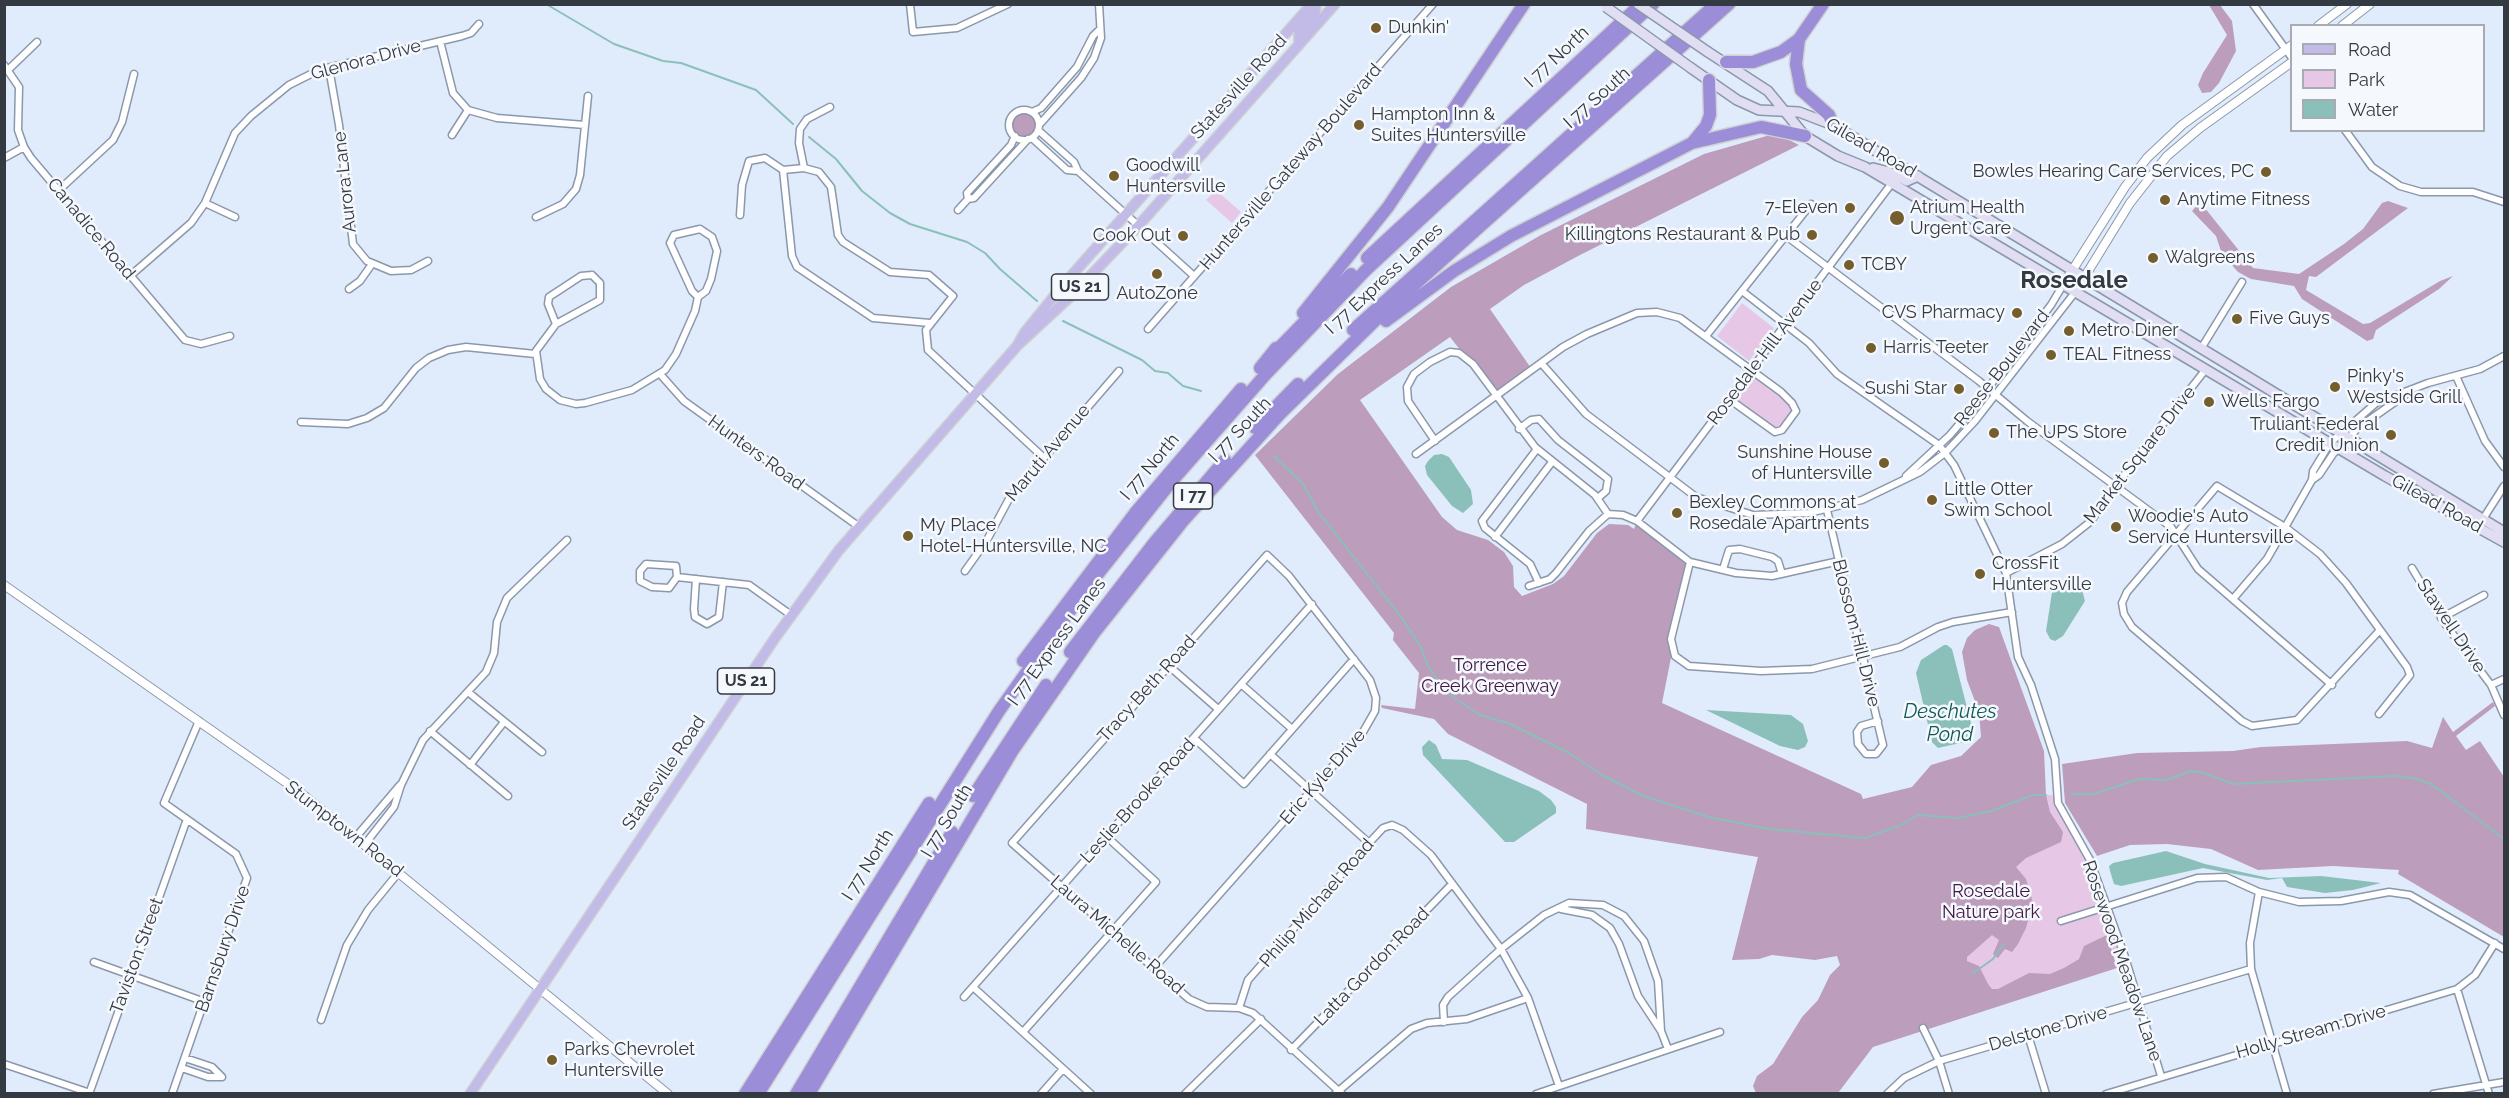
<!DOCTYPE html>
<html>
<head>
<meta charset="utf-8">
<style>
	body { margin:0 }
	#map { position:relative; width:2509px; height:1098px; overflow:hidden; background:#e0ecfc; font-family:Raleway,sans-serif }
	canvas { display:block }
	.frame { position:absolute; inset:0; border:6px solid #343a42; pointer-events:none }
	.legend { position:absolute; left:2290px; top:24px; width:195px; height:108px; box-sizing:border-box; background:#f5f8fd; border:2px solid #a8acb2; margin:0; padding:8px 10px; list-style:none; font-size:18px; color:#343a42 }
	.legend li { display:flex; align-items:center; gap:12px; height:30px }
	.legend b { width:30px; border:2px solid #a8acb2 }
</style>
</head>
<body>
<div id="map">
<canvas width="2509" height="1098"></canvas>
<div class="frame"></div>
<ul class="legend">
<li><b style="height:8px;background:#c3bbe7"></b>Road</li>
<li><b style="height:16px;background:#e6c8e6"></b>Park</li>
<li><b style="height:16px;background:#8bc0ba"></b>Water</li>
</ul>
</div>
<script>
const ctx = document.querySelector('canvas').getContext('2d');
ctx.lineJoin = 'round';
function fillPath(path, color) { ctx.fillStyle = color; ctx.fill(path, 'evenodd'); }
const shape = rows => new Path2D(rows.map(r => 'M' + r).join(''));
function trace(path, color, width, dash) { ctx.strokeStyle = color; ctx.lineWidth = width; ctx.lineCap = dash ? 'butt' : 'round'; ctx.setLineDash(dash || []); ctx.stroke(path); }
function label(font, color, halo, rows, align = 'center') {
  ctx.font = font + ' Raleway,sans-serif'; ctx.lineWidth = 5; ctx.setLineDash([]); ctx.textBaseline = 'middle'; ctx.strokeStyle = halo; ctx.fillStyle = color; for (const [text, x, y, turn = 0] of rows) {
    ctx.save(); ctx.translate(x, y); ctx.rotate((+turn || 0) * Math.PI / 180); ctx.textAlign = isNaN(turn) ? turn : align; if (halo) ctx.strokeText(text, 0, 0); ctx.fillText(text, 0, 0); ctx.restore();
  }
}
const green = shape([
	[1216,190,1241,212,1232,223,1206,200],
	[1742,303,1774,328,1749,361,1717,336],
	[1752,371,1775,388,1796,411,1779,432,1729,399],
	[2033,795,2056,795,2090,860,2123,952,1931,1016]
]);
const forest = shape([
	[2209,5,2220,5,2232,21,2236,51,2219,83,2211,92,2202,93,2198,85,2203,73,2227,35],
	'1009 125a15 15 0 1 1 30 0a15 15 0 1 1-30 0Z',
	[1770,135,1779,135,1799,145,1580,255,1524,285,1490,309,1533,371,1497,397,1450,337,1360,400,1442,517,1457,530,1488,540,1504,552,1513,566,1514,587,1522,596,1553,584,1564,576,1597,533,1609,524,1628,525,1634,529,1637,521,1690,562,1662,703,1861,794,1863,799,1912,787,1931,765,1961,756,1981,737,1979,712,1967,680,1962,652,1967,638,1975,630,1989,624,1999,627,2044,751,2046,795,2050,812,2063,832,2061,842,2026,858,2016,867,2026,879,2033,903,2026,928,2018,944,2012,952,2005,949,1998,958,1993,954,1999,940,1992,935,1967,957,1967,961,1979,966,1988,984,1992,989,1998,989,2029,973,2050,974,2064,968,2079,959,2084,946,2107,935,2117,968,1873,1047,1838,1093,1756,1093,1753,1086,1757,1076,1773,1064,1802,1017,1818,1000,1830,975,1840,965,1837,956,1815,960,1772,955,1759,959,1732,960,1758,857,1586,829,1587,804,1448,734,1434,719,1382,708,1381,705,1415,709,1419,673,1393,640,1394,633,1255,455,1338,374,1451,287,1541,235,1704,154],
	[2388,201,2408,208,2316,277,2309,276,2306,290,2363,324,2370,323,2440,281,2453,276,2439,289,2376,330,2373,339,2367,341,2302,299,2294,286,2251,279,2238,272,2222,254,2216,236,2192,211,2200,202,2253,268,2299,274,2344,244,2363,229,2382,203],
	[2493,702,2495,706,2456,736,2466,750,2480,741,2504,777,2504,937,2398,874,2399,870,2333,866,2258,870,2211,849,2167,844,2130,845,2097,856,2065,803,2062,764,2137,753,2233,751,2261,747,2407,741,2432,748,2443,717,2453,732]
]);
const water = shape([
	[1442,454,1449,457,1471,490,1473,504,1463,513,1452,506,1427,475,1425,466,1428,461,1434,455],
	[2060,581,2074,584,2082,590,2085,601,2063,636,2055,641,2050,639,2046,631,2053,586,2055,582],
	[1944,645,1947,645,1952,649,1973,731,1965,742,1938,748,1932,742,1916,673,1921,660],
	[1706,710,1791,715,1803,724,1808,741,1805,747,1798,750,1780,746],
	[1429,740,1436,745,1442,759,1467,760,1539,791,1551,800,1556,807,1556,813,1514,842,1505,842,1423,755,1422,747],
	[2166,851,2205,864,2269,878,2321,876,2381,883,2353,890,2325,893,2287,887,2282,878,2267,880,2203,868,2121,886,2114,884,2110,871,2109,866,2113,863]
]);
const stream = shape([
	[546,4,614,44,663,61,681,63,756,90,793,124],
	[809,137,836,159,862,191,890,213,910,224,967,242,985,253,1000,269,1037,301],
	[1063,321,1142,360,1155,371,1168,373,1183,386,1201,391],
	[1274,456,1303,484,1319,513,1402,618,1421,647,1428,666,1447,693,1480,715,1508,723,1567,752,1602,775,1641,795,1709,817,1769,829,1865,838,1899,826,1918,815,1958,818,1991,811,2033,795,2046,795],
	[2071,794,2093,794,2140,779,2167,780,2191,771,2200,772,2234,784,2394,776,2413,778,2431,784,2504,839],
	[1972,974,1993,959,2003,945]
]);
const minor = shape([
	[910,4,913,32,957,28,1008,4],
	[2253,4,2292,58],
	[440,41,453,93,468,110,497,118,585,125],
	[4,65,19,87,18,130,24,147,31,158,185,340,201,344,230,336],
	[329,68,339,125,353,244,367,261,391,271,411,270,428,261],
	[9,69,37,42],
	'1009 125a15 15 0 1 1 30 0a15 15 0 1 1-30 0Z',
	[1032,112,1041,108,1077,67,1093,36,1098,31],
	[1039,125,1081,78,1094,58,1101,38,1099,4],
	[1038,130,1074,162,1078,171,1194,276],
	[2345,130,2372,167,2400,186,2421,192,2473,192,2504,202],
	[452,135,468,110],
	[1015,136,1011,145,967,193,968,199,974,198,1028,139],
	[1032,138,1067,170,1078,171],
	[4,158,24,147],
	[804,168,799,143,800,129,807,119,830,107],
	[783,170,792,256,797,267,873,318,930,323],
	[59,190,113,140,122,122,134,74],
	[205,203,235,217],
	[958,210,968,199],
	[740,215,742,185,749,161,765,158,783,170,804,168,819,172,831,187,838,235,843,242,890,272,929,275,953,296,926,330,928,350,1043,457],
	[536,217,563,204,576,189,580,175,588,96],
	[700,229,712,237,717,251,711,279,706,291,698,297,692,291,670,243,674,235,700,229],
	[1785,235,1979,381,2027,421,2171,527,2198,569,2332,685],
	[592,275,600,283,600,300,556,324,548,304,549,297,581,276,592,275],
	[130,276,191,223,205,203,235,133,251,116,289,85,319,70,462,36,471,33,479,24],
	[349,289,360,281,372,264],
	[1742,291,1809,343,1837,374,1939,445,1954,465,2006,573,2018,657,2031,685,2055,759,2058,803,2090,860,2125,957,2161,1076],
	[556,324,536,351,540,379,546,389,560,400,576,404,585,403,632,390,665,370,676,354,695,311,698,297],
	[1148,329,1433,4],
	[1706,336,1811,204],
	[2202,347,2242,282],
	[1542,364,1586,414,1696,497,1753,515,1809,513,1862,500,1920,472,1946,452,1975,421,2076,291],
	[660,374,684,401,858,526],
	[2456,376,2485,441,2504,467],
	[301,422,348,424,367,418,384,408,416,368,429,358,448,350,466,347,535,354],
	[1519,429,1531,420,1539,419,1558,440,1608,479,1606,491,1598,498],
	[1435,441,1408,401,1407,387,1414,374,1430,362,1450,352,1459,353,1473,364,1535,447,1595,495,1608,514],
	[1537,449,1482,521,1485,528,1530,564,1539,583],
	[1416,454,1563,347,1587,334,1637,313,1657,312,1680,318,1781,392,1792,403,1796,411,1782,430,1775,432,1729,399],
	[1906,476,1950,435,1973,408,2051,305,2063,285],
	[2312,480,2313,471,2330,443,2376,403,2428,383,2480,369,2504,356],
	[1827,510,1839,561,1863,657,1870,690,1883,745,1876,754,1866,754,1858,744,1857,732,1861,726,1878,721],
	[2483,519,2504,486],
	[1637,521,1892,183],
	[1495,537,1552,462],
	[1690,562,1671,639,1675,656,1689,666,1761,671,1812,669,1900,647,1938,627,1953,622,2012,612],
	[2412,568,2446,625,2491,685,2504,715],
	[1723,569,1729,550,1740,549,1772,557,1778,561,1782,574],
	[965,571,987,540,1010,497,1119,371],
	[2006,573,2062,544,2090,522,2141,452,2206,369],
	[677,577,669,588,652,587,640,581,640,571,646,564,676,566,677,577,749,585,791,615],
	[696,579,694,609,695,617,707,624,719,617,723,582],
	[1529,586,1550,579,1556,573,1589,531,1608,514,1623,515,1637,521,1690,562,1736,573,1772,576,1839,561],
	[2233,599,2267,559,2312,480,2319,475,2333,454,2358,428,2409,392],
	[2441,618,2484,595],
	[1169,666,1218,709],
	[1241,684,1292,729],
	[2491,685,2504,679],
	[468,692,542,752],
	[2379,714,2407,679,2410,675,2407,667,2346,583,2320,554,2285,527,2217,486,2127,592,2122,603,2124,614,2132,627,2242,721,2252,726,2297,720,2380,630],
	[430,731,508,796],
	[1194,738,1244,784,1354,659],
	[1270,754,1369,843],
	[470,765,504,722],
	[356,837,400,785],
	[365,844,394,807,401,785,423,740,486,672,494,653,497,622,507,598,567,540],
	[2259,892,2250,943,2251,969,2287,1094],
	[1561,909,1592,915,1610,928,1619,944,1638,996,1661,1031,1668,1049],
	[2061,921,2197,878,2226,877,2259,892,2299,902,2341,901,2389,892,2410,895,2504,949],
	[94,962,205,1002],
	[1154,968,1363,732,1375,711,1376,698,1370,680,1289,576,1267,555,1012,843,1189,999,1207,1007,1239,1008,1253,1013,1342,1094],
	[973,987,1091,1094],
	[2457,989,2489,1094],
	[964,997,1312,604],
	[1528,998,1501,949,1544,915,1569,903,1603,905,1624,916,1644,941,1658,981,1661,1031],
	[1239,1008,1248,980,1369,843,1383,828,1392,825,1403,830,1431,855,1501,949,1448,997,1443,1005,1444,1022],
	[321,1020,347,945,368,910,399,872],
	[1923,1028,1939,1061,1949,1094],
	[1023,1032,1156,882,1107,837],
	[2028,1035,2046,1094],
	[1291,1050,1452,884],
	[4,1064,90,1093],
	[182,1068,208,1077,222,1077,212,1067,185,1058],
	[89,1094,187,819],
	[172,1094,247,878,236,854,164,803,199,721],
	[1041,1094,1063,1069],
	[1185,1094,1261,1019],
	[1335,1094,1411,1029,1427,1023,1467,1019,1528,998,1559,1086],
	[1536,1094,1720,1032],
	[1887,1094,1904,1078,1939,1061,2251,969],
	[2106,1094,2457,989,2475,975,2495,943],
	[2433,1094,2504,1082]
]);
const tertiary = shape([
	[2318,26,2347,4],
	[2342,26,2370,4],
	[2063,285,2125,187,2147,158,2182,125,2292,45],
	[2076,291,2130,203,2167,156,2200,128,2292,62],
	[4,585,301,793,668,1094]
]);
const secondary = shape([
	[1708,52,1768,91,1805,136,1838,156,1865,167,2385,476,2504,542],
	[1691,68,1737,100,1759,110,1799,112,1833,125,2504,532],
	[1873,168,1889,172,1907,181,1918,176]
]);
const primary = shape([
	[1299,45,1299,32,1315,14,1316,4],
	[1019,344,1074,293,1139,225,1335,4],
	[470,1094,775,638,839,550,1017,346,1025,332,1064,284,1312,4]
]);
const motorway = shape([
	[1799,39,1796,64,1801,90,1829,115,1833,125],
	[1726,62,1753,62,1781,52,1799,39,1823,4],
	[1692,143,1706,126,1710,115,1709,80],
	[1367,258,1641,4],
	[1303,313,1388,207,1524,4],
	[1386,321,1454,271,1511,236,1692,143,1761,127,1805,136],
	[1353,330,1716,4],
	[1273,354,1351,274],
	[1260,368,1276,348],
	[1255,428,1298,384],
	[1070,652,1154,543,1225,460],
	[1023,661,1135,513,1241,389],
	[973,796,1046,685],
	[745,1094,929,803],
	[758,1094,999,711,1082,594,1172,481,1266,374,1366,270,1653,4],
	[796,1094,952,832],
	[809,1094,1013,750,1094,633,1183,521,1280,414,1382,314,1729,4]
]);
const secondaryBridge = shape([
	[1638,4,1708,52],
	[1606,7,1691,68]
]);
const markers = [
	[1376,28,6,"#755e2e"],
	[1359,125,6,"#755e2e"],
	[2266,172,6,"#755e2e"],
	[1114,176,6,"#755e2e"],
	[2165,200,6,"#755e2e"],
	[1850,208,6,"#755e2e"],
	[1897,218,8,"#755e2e"],
	[1812,235,6,"#755e2e"],
	[1183,236,6,"#755e2e"],
	[2153,258,6,"#755e2e"],
	[1849,265,6,"#755e2e"],
	[1157,274,6,"#755e2e"],
	[2017,313,6,"#755e2e"],
	[2237,319,6,"#755e2e"],
	[2069,331,6,"#755e2e"],
	[1871,348,6,"#755e2e"],
	[2051,355,6,"#755e2e"],
	[2335,387,6,"#755e2e"],
	[1959,389,6,"#755e2e"],
	[2209,402,6,"#755e2e"],
	[1994,433,6,"#755e2e"],
	[2391,435,6,"#755e2e"],
	[1884,463,6,"#755e2e"],
	[1932,500,6,"#755e2e"],
	[1677,513,6,"#755e2e"],
	[2116,527,6,"#755e2e"],
	[908,536,6,"#755e2e"],
	[1980,574,6,"#755e2e"],
	[552,1060,6,"#755e2e"]
];
const shields = [
	[1080,287,57],
	[1193,496,39],
	[746,681,57]
];
const shieldNames = [
	["US 21",1080,287],
	["I 77",1193,496],
	["US 21",746,681]
];
const poiNames = [
	["Dunkin'",1388,28],
	["Hampton Inn &",1371,115],
	["Suites Huntersville",1371,136],
	["Goodwill",1126,166],
	["Huntersville",1126,187],
	["Bowles Hearing Care Services, PC",2254,172,"right"],
	["Anytime Fitness",2177,200],
	["7-Eleven",1838,208,"right"],
	["Atrium Health",1910,208],
	["Urgent Care",1910,229],
	["Killingtons Restaurant & Pub",1800,235,"right"],
	["Cook Out",1171,236,"right"],
	["Walgreens",2165,258],
	["TCBY",1861,265],
	["AutoZone",1157,294,"center"],
	["CVS Pharmacy",2005,313,"right"],
	["Five Guys",2249,319],
	["Metro Diner",2081,331],
	["Harris Teeter",1883,348],
	["TEAL Fitness",2063,355],
	["Pinky's",2347,377],
	["Westside Grill",2347,398],
	["Sushi Star",1947,389,"right"],
	["Wells Fargo",2221,402],
	["Truliant Federal",2379,425,"right"],
	["Credit Union",2379,446,"right"],
	["The UPS Store",2006,433],
	["Sunshine House",1872,453,"right"],
	["of Huntersville",1872,474,"right"],
	["Little Otter",1944,490],
	["Swim School",1944,511],
	["Bexley Commons at",1689,503],
	["Rosedale Apartments",1689,524],
	["Woodie's Auto",2128,517],
	["Service Huntersville",2128,538],
	["My Place",920,526],
	["Hotel-Huntersville, NC",920,547],
	["CrossFit",1992,564],
	["Huntersville",1992,585],
	["Parks Chevrolet",564,1050],
	["Huntersville",564,1071]
];
const streetNames = [
	["I 77 North",1557,57,-43],
	["Glenora Drive",366,60,-15],
	["Statesville Road",1239,87,-48],
	["I 77 South",1597,98,-42],
	["Gilead Road",1871,148,30],
	["Huntersville Gateway Boulevard",1291,167,-49],
	["Aurora Lane",345,182,-96],
	["Canadice Road",91,229,50],
	["I 77 Express Lanes",1384,279,-43],
	["Rosedale Hill Avenue",1765,352,-53],
	["Reese Boulevard",2002,368,-52],
	["I 77 South",1240,430,-47],
	["Hunters Road",756,453,36],
	["Maruti Avenue",1048,453,-50],
	["Market Square Drive",2140,455,-52],
	["I 77 North",1150,467,-50],
	["Gilead Road",2437,504,29],
	["Stawell Drive",2451,626,56],
	["Blossom Hill Drive",1856,633,76],
	["I 77 Express Lanes",1057,642,-54],
	["Tracy Beth Road",1147,689,-48],
	["Statesville Road",664,773,-56],
	["Eric Kyle Drive",1323,777,-49],
	["Leslie Brooke Road",1138,801,-48],
	["I 77 South",947,821,-59],
	["Stumptown Road",344,829,38],
	["I 77 North",868,865,-58],
	["Philip Michael Road",1317,903,-49],
	["Laura Michelle Road",1117,935,41],
	["Barnsbury Drive",223,949,-71],
	["Taviston Street",137,956,-70],
	["Rosewood Meadow Lane",2122,961,71],
	["Latta Gordon Road",1372,967,-46],
	["Delstone Drive",2048,1029,-16],
	["Holly Stream Drive",2311,1032,-16]
];
const parkNames = [
	["Torrence",1490,666],
	["Creek Greenway",1490,687],
	["Rosedale",1991,892],
	["Nature park",1991,913]
];
const waterNames = [
	["Deschutes",1950,712],
	["Pond",1950,735]
];
const districtNames = [
	["Rosedale",2074,281]
];
fillPath(green, '#e6c8e6');
fillPath(forest, '#bc9dbb');
fillPath(water, '#8bc0ba');
trace(stream, '#8bc0ba', 2);
trace(minor, '#8b98ab', 9);
trace(tertiary, '#8b98ab', 10);
trace(secondary, '#8b98ab', 12);
trace(primary, '#ced0d2', 12);
trace(motorway, '#ced0d2', 15);
trace(minor, '#fff', 6);
trace(tertiary, '#fff', 8);
trace(secondary, '#e1ddf3', 9);
trace(primary, '#c3bbe7', 9);
trace(motorway, '#9b8dd7', 12);
trace(secondaryBridge, '#8b98ab', 12, []);
trace(secondaryBridge, '#e1ddf3', 9);
for (const [x, y, r, color] of markers) { const dot = new Path2D(); dot.arc(x, y, r, 0, 2 * Math.PI); ctx.fillStyle = color; ctx.fill(dot); trace(dot, '#f5f8fd', 2); }
for (const [x, y, w] of shields) { const box = new Path2D(); box.roundRect(x - w / 2, y - 13, w, 26, 4.5); ctx.fillStyle = '#f5f8fd'; ctx.fill(box); trace(box, '#343a42', 1.5); }
label('bold 16px', '#343a42', null, shieldNames);
label('18px', '#343a42', '#f5f8fd', poiNames, 'left');
label('18px', '#343a42', '#f5f8fd', streetNames);
label('18px', '#3f1740', '#f5f8fd', parkNames);
label('italic 20px', '#0e5954', '#f5f8fd', waterNames);
label('bold 24px', '#343a42', '#f5f8fd', districtNames);
</script>
</body>
</html>
